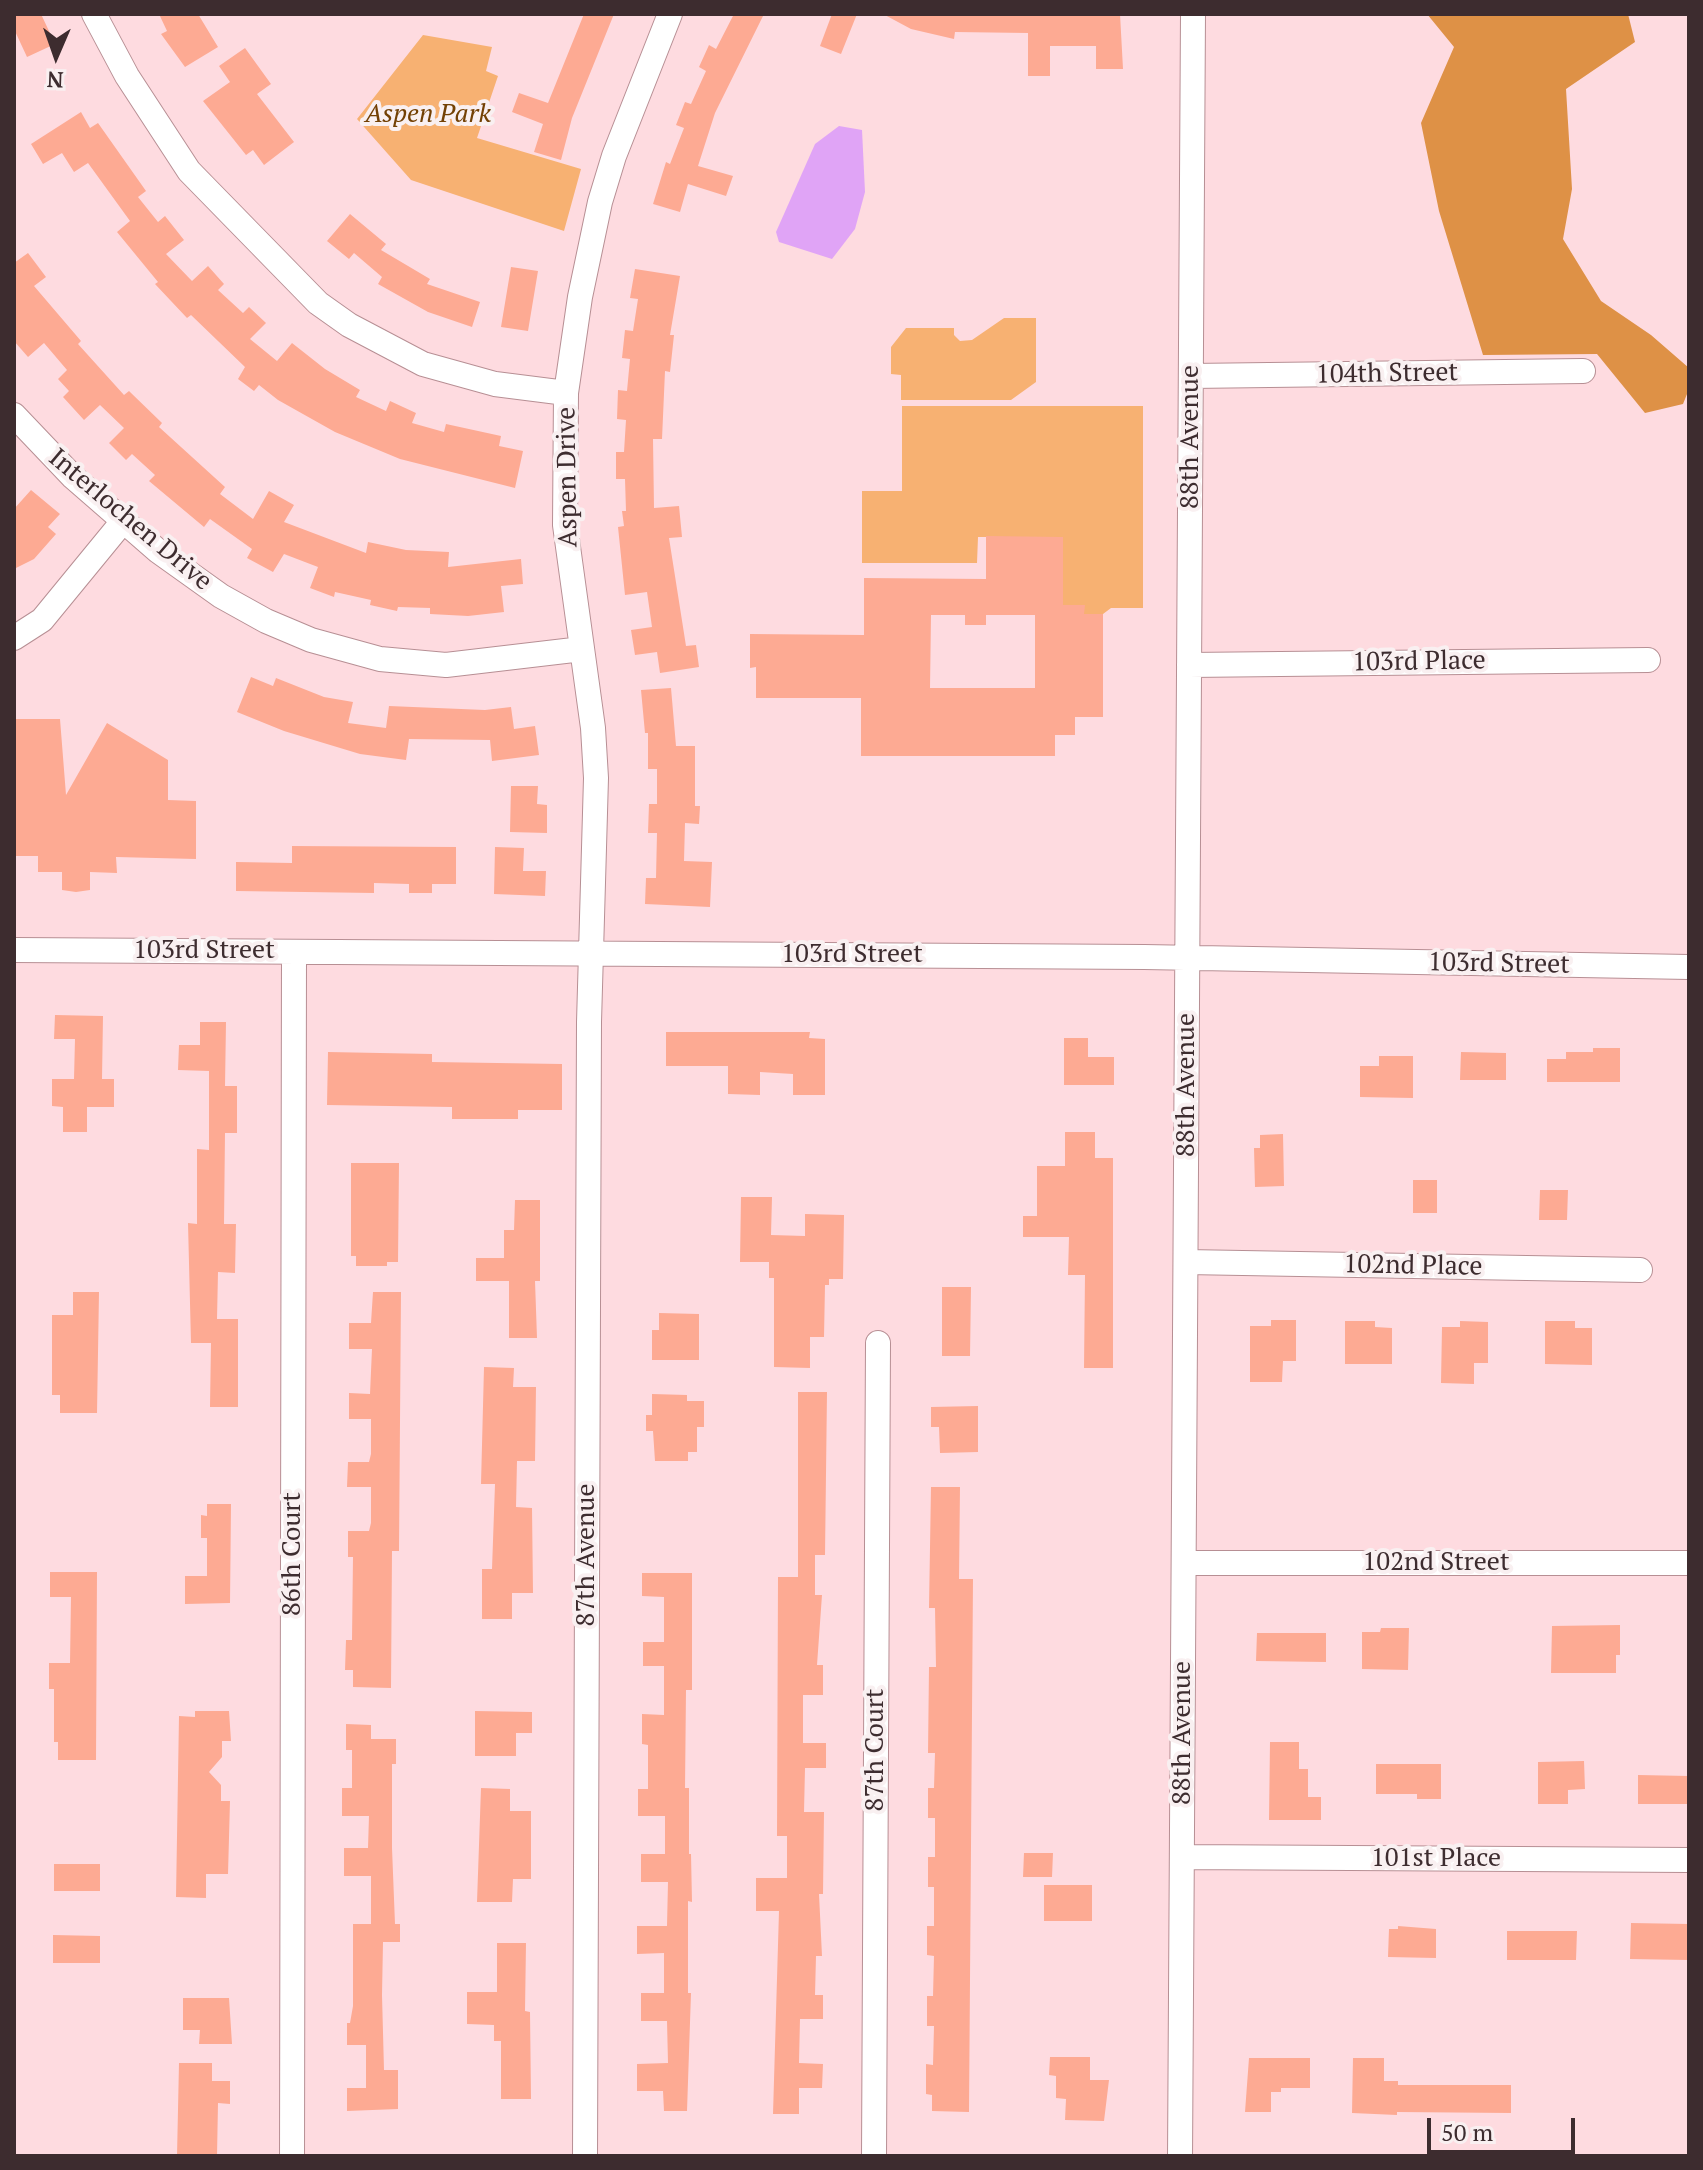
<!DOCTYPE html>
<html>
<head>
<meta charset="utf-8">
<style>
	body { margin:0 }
	#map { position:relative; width:1703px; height:2170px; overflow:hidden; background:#fedbe0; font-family:"PT Serif",serif }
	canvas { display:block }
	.frame { position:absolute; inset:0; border:16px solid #3d2c2f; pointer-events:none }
	.north { position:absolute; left:16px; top:16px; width:80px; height:80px; -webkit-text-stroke:6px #f9f0f1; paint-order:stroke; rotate:182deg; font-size:22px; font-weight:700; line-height:32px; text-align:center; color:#3d2c2f }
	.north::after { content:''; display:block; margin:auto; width:28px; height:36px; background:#3d2c2f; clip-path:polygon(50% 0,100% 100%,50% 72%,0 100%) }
	.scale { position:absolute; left:1427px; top:2118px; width:148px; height:36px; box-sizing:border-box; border:4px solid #3d2c2f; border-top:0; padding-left:10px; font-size:24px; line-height:28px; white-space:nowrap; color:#3d2c2f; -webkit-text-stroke:6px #f9f0f1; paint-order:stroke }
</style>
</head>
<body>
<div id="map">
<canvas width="1703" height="2170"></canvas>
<div class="frame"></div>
<div class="north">N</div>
<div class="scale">50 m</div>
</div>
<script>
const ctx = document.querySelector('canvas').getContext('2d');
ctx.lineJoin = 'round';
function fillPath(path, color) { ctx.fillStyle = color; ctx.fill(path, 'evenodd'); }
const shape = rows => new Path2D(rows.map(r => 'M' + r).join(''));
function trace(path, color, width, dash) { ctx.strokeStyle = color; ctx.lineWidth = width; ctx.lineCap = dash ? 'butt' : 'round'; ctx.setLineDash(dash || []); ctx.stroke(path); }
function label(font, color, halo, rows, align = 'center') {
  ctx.font = font + ' "PT Serif",serif'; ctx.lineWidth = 8; ctx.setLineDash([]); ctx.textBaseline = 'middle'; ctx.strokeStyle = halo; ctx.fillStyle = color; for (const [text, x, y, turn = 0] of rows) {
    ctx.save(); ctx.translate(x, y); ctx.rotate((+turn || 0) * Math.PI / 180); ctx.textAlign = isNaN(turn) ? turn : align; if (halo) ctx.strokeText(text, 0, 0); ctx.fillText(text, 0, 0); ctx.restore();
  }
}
const green = shape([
	[423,35,492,47,486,71,498,76,477,138,581,169,564,231,411,180,357,119],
	[1004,318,1036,318,1036,382,1011,400,901,400,901,375,891,374,891,347,906,328,954,328,954,335,960,341,972,340],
	[902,406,1143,406,1143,608,1111,608,1103,614,1084,614,1084,605,1063,605,1063,537,978,537,977,563,862,563,862,491,902,491]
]);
const forest = shape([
	[1427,14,1628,14,1635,42,1566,89,1572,189,1563,239,1601,301,1651,335,1689,368,1689,389,1683,404,1645,413,1597,354,1483,355,1439,211,1421,123,1454,47]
]);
const water = shape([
	[839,126,862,130,865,192,855,229,832,259,779,242,776,232,815,144]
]);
const building = shape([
	[14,14,41,14,55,44,27,57,14,29],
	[159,14,198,14,218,47,185,67,161,34,167,31],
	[584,14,614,14,572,118,561,160,534,152,543,124,512,112,519,93,548,103],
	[734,14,764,14,715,113,698,166,733,176,726,196,688,184,680,212,653,204,666,162,670,164,684,128,676,125,685,102,691,104,706,71,699,67,709,45,716,49],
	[832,14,857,14,841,54,820,46],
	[883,14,1120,14,1123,69,1096,69,1096,46,1050,46,1050,76,1028,76,1028,33,955,32,954,39,911,29],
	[245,48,271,84,257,94,294,142,264,165,253,150,246,155,203,101,230,82,219,66],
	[81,112,90,128,98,123,146,191,138,197,158,222,165,216,184,240,166,254,192,281,208,266,224,284,218,290,243,313,249,307,266,323,250,339,277,361,292,343,325,369,360,390,356,397,386,411,390,401,416,413,412,423,444,432,446,424,501,436,499,446,523,451,515,488,400,459,335,432,278,400,259,385,254,391,238,379,245,367,191,315,187,318,155,284,158,282,117,232,130,221,88,163,74,172,62,153,43,164,31,144],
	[350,214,386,244,381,250,430,279,427,284,480,302,472,327,428,312,378,284,382,277,354,253,349,259,327,241],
	[28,253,46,277,34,286,81,341,78,344,124,395,129,391,162,423,159,427,225,487,220,494,253,519,269,491,294,505,284,522,366,553,368,542,406,550,449,552,448,567,521,559,523,584,501,586,504,612,468,616,430,614,430,608,398,607,397,611,370,605,371,600,335,592,334,597,310,588,318,567,284,554,273,572,247,558,252,549,210,519,204,527,149,481,155,475,132,454,126,460,109,443,124,428,100,405,84,420,63,397,69,391,58,379,67,370,44,343,28,357,14,341,14,263],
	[511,267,538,271,528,331,501,327],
	[635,269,680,276,670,335,674,335,670,372,665,371,662,439,653,439,654,508,679,506,682,537,669,538,686,646,696,645,699,667,660,673,657,652,635,655,631,630,652,627,647,592,625,595,618,527,624,526,622,511,626,511,625,479,616,479,616,452,624,452,626,420,617,419,618,390,627,391,630,359,622,358,625,330,633,331,638,299,630,298],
	[31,490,60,514,48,527,56,534,34,559,14,569,14,509],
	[986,536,1063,537,1063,605,1085,605,1084,614,1103,614,1103,717,1075,717,1075,735,1055,735,1055,756,861,756,861,698,756,698,756,667,750,668,750,634,864,635,864,578,986,579],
	[931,615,965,615,965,625,986,625,986,615,1035,615,1035,688,930,688],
	[251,677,273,686,276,678,324,697,353,702,348,723,386,728,389,706,485,710,511,707,514,729,535,726,539,755,492,761,490,740,409,739,406,760,360,754,284,731,237,712],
	[671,688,676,746,695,746,695,806,700,806,699,824,685,823,684,861,712,862,710,907,645,904,646,878,656,878,657,833,648,833,649,804,657,804,657,769,648,769,648,733,645,733,641,690],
	[14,719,60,719,66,795,107,723,168,760,168,800,196,801,196,859,116,857,117,873,90,872,90,890,76,892,62,890,62,872,38,872,38,856,14,856],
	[511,786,538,786,537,804,547,805,547,833,510,832],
	[292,846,456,847,456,884,432,884,432,893,409,893,409,884,374,883,374,893,236,891,236,862,292,863],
	[495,847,524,848,523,871,546,871,545,896,494,894],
	[55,1015,103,1016,102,1079,114,1079,114,1107,87,1107,87,1132,63,1132,63,1107,52,1106,52,1079,74,1079,75,1039,54,1039],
	[200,1022,226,1022,225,1086,237,1086,237,1133,225,1133,224,1224,236,1224,235,1273,218,1272,217,1319,238,1319,238,1407,210,1407,211,1343,191,1343,188,1223,197,1224,197,1149,209,1150,209,1071,178,1070,179,1045,200,1045],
	[666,1032,810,1032,809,1038,825,1039,825,1095,793,1095,793,1074,760,1072,760,1095,728,1094,728,1066,666,1066],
	[1064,1038,1088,1038,1088,1057,1114,1057,1114,1085,1064,1085],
	[1593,1048,1620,1048,1620,1082,1547,1082,1547,1059,1566,1059,1566,1052,1593,1052],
	[328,1052,432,1054,432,1062,562,1064,562,1110,518,1110,518,1119,452,1119,452,1107,327,1105],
	[1461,1052,1506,1053,1506,1080,1460,1080],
	[1379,1056,1413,1056,1413,1098,1360,1097,1360,1066,1379,1066],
	[1065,1132,1095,1132,1095,1158,1113,1158,1113,1368,1084,1368,1085,1275,1068,1275,1069,1237,1023,1237,1023,1216,1037,1216,1037,1166,1065,1166],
	[1283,1134,1284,1186,1255,1187,1254,1148,1260,1148,1260,1135],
	[351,1163,399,1163,398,1262,387,1262,387,1266,356,1266,356,1256,351,1256],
	[1413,1180,1437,1180,1437,1213,1413,1213],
	[1540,1190,1568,1190,1567,1220,1539,1220],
	[741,1197,772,1197,771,1235,805,1236,805,1214,844,1215,843,1279,829,1279,829,1285,825,1285,824,1337,810,1337,810,1368,774,1367,774,1278,769,1278,769,1262,740,1262],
	[515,1200,540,1200,540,1281,535,1281,537,1338,509,1338,509,1281,476,1281,476,1258,504,1258,504,1230,514,1230],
	[942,1287,971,1287,970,1356,942,1356],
	[73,1292,99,1292,97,1413,60,1413,60,1395,52,1395,52,1315,73,1315],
	[373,1292,401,1292,399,1551,392,1551,391,1688,353,1687,353,1670,345,1670,346,1640,352,1640,353,1557,348,1557,348,1531,369,1531,371,1523,371,1487,347,1487,348,1462,369,1462,371,1454,371,1419,349,1419,349,1393,370,1394,372,1349,349,1349,349,1323,371,1323],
	[659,1313,699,1314,699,1360,652,1360,652,1330,659,1330],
	[1271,1320,1296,1320,1296,1361,1283,1361,1282,1382,1250,1382,1250,1326,1271,1326],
	[1345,1321,1375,1321,1375,1327,1392,1328,1392,1364,1345,1364],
	[1460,1321,1488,1322,1488,1363,1474,1363,1474,1384,1441,1383,1442,1327,1460,1327],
	[1545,1321,1575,1321,1575,1328,1592,1328,1592,1365,1545,1364],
	[484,1367,514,1368,513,1387,536,1387,535,1461,517,1461,516,1507,532,1508,533,1593,512,1593,512,1619,482,1619,482,1569,492,1569,495,1484,481,1484],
	[798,1392,827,1392,825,1555,815,1555,815,1595,822,1595,817,1665,823,1665,823,1695,803,1695,803,1743,826,1743,826,1768,805,1768,804,1812,824,1812,823,1894,819,1894,822,1956,816,1956,815,1995,823,1995,823,2019,800,2019,799,2063,823,2064,822,2088,799,2088,799,2114,773,2114,779,1911,756,1911,756,1878,787,1878,787,1836,777,1836,778,1577,798,1577],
	[652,1394,687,1395,687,1401,704,1401,704,1427,697,1427,697,1452,688,1452,688,1461,655,1461,653,1431,646,1431,646,1415,652,1415],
	[978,1406,978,1452,940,1453,939,1427,931,1427,931,1407],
	[931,1487,960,1487,959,1579,973,1579,969,2112,932,2111,932,2095,926,2094,926,2064,933,2065,934,2026,927,2026,927,1996,933,1996,934,1956,927,1955,927,1926,934,1926,934,1887,928,1887,928,1857,935,1857,935,1818,928,1818,928,1788,934,1788,935,1753,928,1753,929,1667,936,1667,935,1608,929,1608],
	[207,1504,231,1504,230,1603,185,1604,185,1576,207,1576,207,1538,201,1538,201,1515,207,1516],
	[50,1572,97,1572,96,1760,58,1760,58,1742,54,1742,54,1689,49,1689,49,1663,70,1663,71,1597,50,1597],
	[642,1573,692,1573,692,1690,686,1690,685,1788,689,1788,689,1854,691,1854,692,1902,688,1901,688,1993,691,1993,687,2111,664,2111,663,2091,637,2091,637,2064,668,2063,667,2021,641,2021,641,1993,664,1993,664,1953,637,1954,637,1926,667,1926,668,1882,641,1882,641,1854,665,1854,665,1816,638,1816,638,1789,648,1789,648,1745,642,1744,642,1714,664,1715,664,1666,643,1666,643,1642,664,1642,664,1597,642,1596],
	[1620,1625,1620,1655,1616,1655,1616,1673,1551,1673,1552,1626],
	[1381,1628,1409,1628,1408,1670,1362,1669,1362,1632,1380,1632],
	[1257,1633,1326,1633,1326,1662,1256,1661],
	[195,1711,229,1711,231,1741,222,1741,222,1757,209,1772,221,1785,221,1801,230,1801,228,1874,206,1874,206,1898,176,1897,179,1716,195,1717],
	[475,1711,532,1712,532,1733,516,1733,516,1756,475,1756],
	[346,1724,371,1725,371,1739,396,1739,396,1764,392,1764,392,1848,395,1924,400,1924,400,1942,383,1942,382,1995,384,2070,398,2070,398,2109,347,2111,347,2088,366,2088,366,2045,347,2045,347,2023,350,2023,353,2006,353,1924,371,1924,371,1876,344,1876,344,1848,368,1848,369,1816,342,1816,342,1788,352,1788,352,1750,346,1750],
	[1270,1742,1299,1742,1299,1769,1308,1769,1308,1797,1321,1797,1321,1820,1269,1820],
	[1584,1761,1585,1789,1568,1790,1568,1804,1538,1804,1538,1762],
	[1376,1764,1441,1764,1441,1799,1417,1799,1417,1794,1376,1794],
	[1638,1775,1689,1776,1689,1804,1638,1804],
	[481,1788,510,1789,510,1811,531,1811,531,1879,513,1879,512,1902,477,1902],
	[1024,1853,1053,1853,1052,1877,1023,1877],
	[54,1864,100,1864,100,1891,54,1891],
	[1044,1885,1092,1885,1092,1921,1044,1921],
	[1631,1923,1689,1924,1689,1960,1630,1959],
	[1398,1926,1436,1929,1436,1958,1388,1957,1389,1929,1398,1929],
	[1507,1931,1577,1931,1576,1960,1507,1960],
	[53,1935,100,1936,100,1963,53,1963],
	[497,1943,526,1943,525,2011,530,2012,531,2099,501,2099,501,2041,494,2041,494,2025,467,2024,467,1992,497,1992],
	[183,1998,229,1998,232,2044,199,2044,200,2030,183,2030],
	[1050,2057,1090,2057,1090,2080,1109,2080,1104,2121,1065,2120,1066,2099,1056,2098,1056,2076,1049,2075],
	[1249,2058,1310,2058,1310,2088,1281,2088,1281,2092,1271,2092,1271,2112,1245,2112],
	[1353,2058,1384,2058,1384,2081,1398,2081,1398,2085,1511,2085,1511,2113,1397,2112,1397,2115,1352,2113],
	[179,2063,212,2063,212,2081,230,2081,230,2104,218,2103,217,2156,177,2156]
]);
const minor = shape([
	[94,14,127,76,189,171,318,303,349,325,423,364,495,384,566,393],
	[1191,376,1583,371],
	[14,415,73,477,158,551,221,596,266,621,311,640,380,659,446,665,582,649],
	[14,638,42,620,124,520],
	[1189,665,1648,660],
	[14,950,1144,957,1689,967],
	[1186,1262,1640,1270],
	[1184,1563,1689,1563],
	[1182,1857,1689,1860],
	[292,2156,294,952],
	[585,2156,589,1022,596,778,593,728,565,525,566,393,580,297,600,202,614,156,670,14],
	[874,2156,878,1343],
	[1180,2156,1193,14]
]);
const parkNames = [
	["Aspen Park",428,115]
];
const streetNames = [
	["104th Street",1387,374,-1],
	["88th Avenue",1191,437,-90],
	["Aspen Drive",568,477,-91],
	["Interlochen Drive",130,520,40],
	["103rd Place",1419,662,-1],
	["103rd Street",204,951],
	["103rd Street",852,955],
	["103rd Street",1499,964,1],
	["88th Avenue",1187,1085,-90],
	["102nd Place",1413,1266,1],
	["86th Court",293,1554,-90],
	["87th Avenue",587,1555,-90],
	["102nd Street",1436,1563],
	["88th Avenue",1183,1733,-90],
	["87th Court",876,1750,-90],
	["101st Place",1436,1859]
];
fillPath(green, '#f7b172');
fillPath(forest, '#de9146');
fillPath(water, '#e0a4f6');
fillPath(building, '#fdaa93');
trace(minor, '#b78f94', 26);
trace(minor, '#fff', 24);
label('italic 26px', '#734104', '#f9f0f1', parkNames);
label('26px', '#3d2c2f', '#f9f0f1', streetNames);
</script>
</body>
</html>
